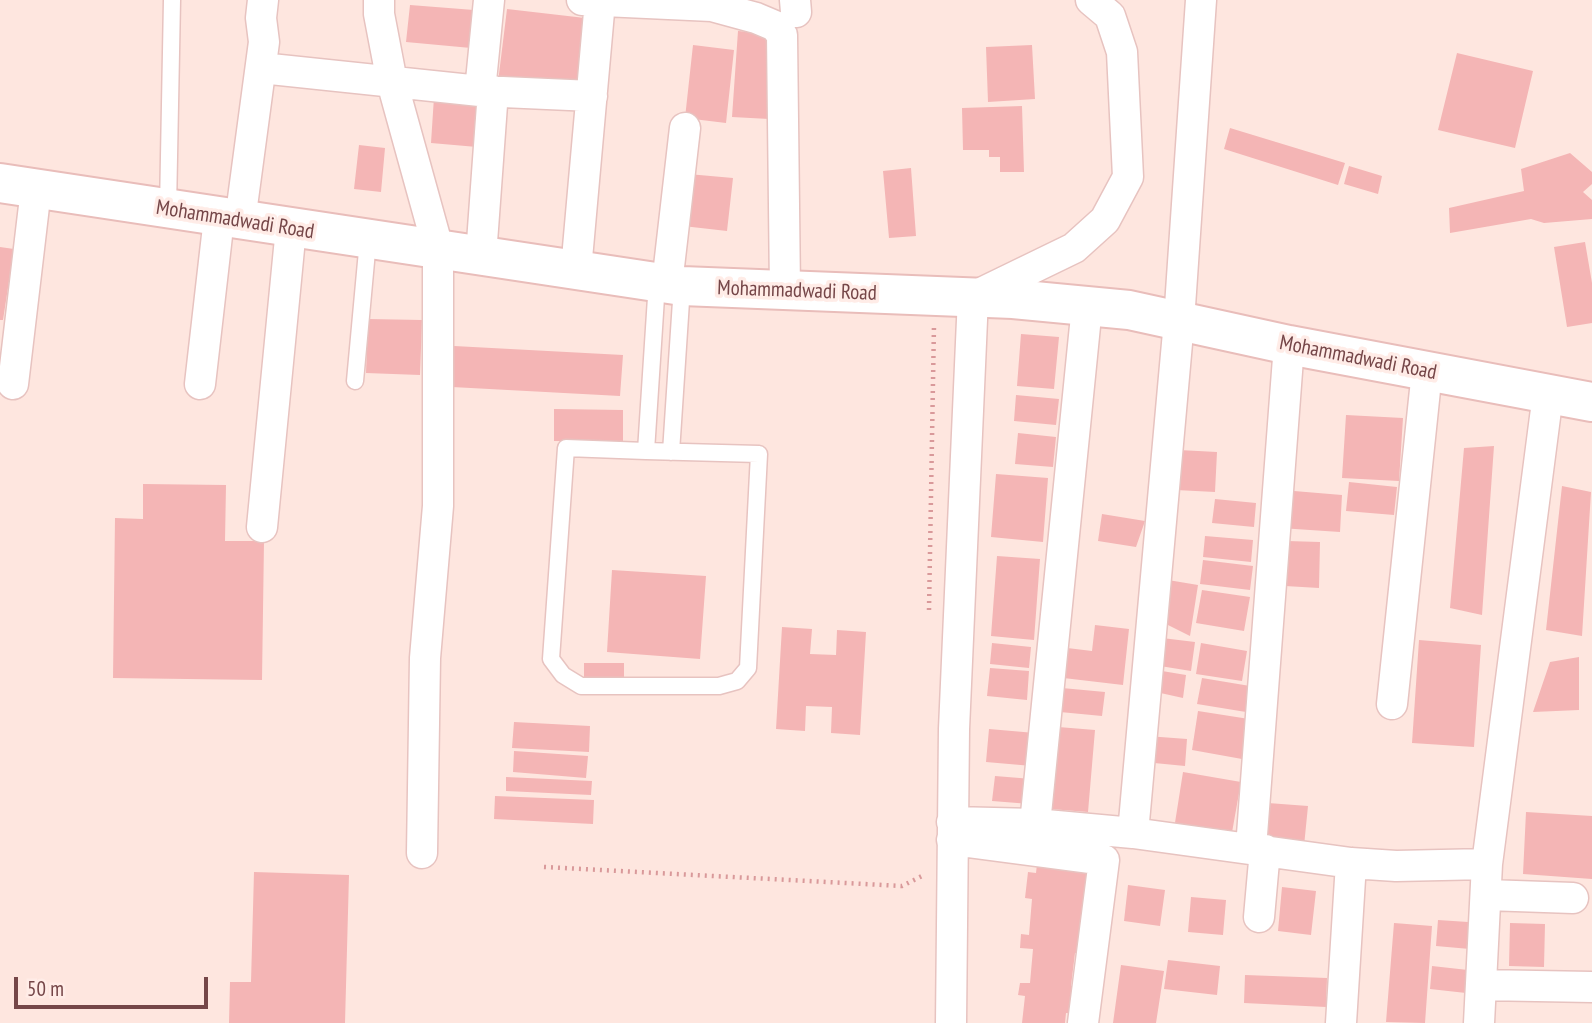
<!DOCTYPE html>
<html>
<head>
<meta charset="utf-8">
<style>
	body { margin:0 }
	#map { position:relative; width:1592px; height:1023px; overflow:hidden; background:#fee6df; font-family:"PT Sans Narrow",sans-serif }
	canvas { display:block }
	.scale { position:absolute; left:14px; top:977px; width:194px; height:32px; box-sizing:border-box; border:4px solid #754648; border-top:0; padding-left:9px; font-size:21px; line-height:24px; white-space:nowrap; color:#754648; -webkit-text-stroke:5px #ffece7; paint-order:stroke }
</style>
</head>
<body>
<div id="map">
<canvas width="1592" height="1023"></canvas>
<div class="scale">50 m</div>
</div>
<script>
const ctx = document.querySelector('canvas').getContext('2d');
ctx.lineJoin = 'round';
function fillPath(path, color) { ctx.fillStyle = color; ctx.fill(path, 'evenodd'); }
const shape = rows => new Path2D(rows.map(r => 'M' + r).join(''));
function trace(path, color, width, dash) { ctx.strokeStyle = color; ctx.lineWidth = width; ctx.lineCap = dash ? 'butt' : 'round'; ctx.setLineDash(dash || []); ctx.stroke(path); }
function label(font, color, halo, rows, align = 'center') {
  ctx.font = font + ' "PT Sans Narrow",sans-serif'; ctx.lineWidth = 7; ctx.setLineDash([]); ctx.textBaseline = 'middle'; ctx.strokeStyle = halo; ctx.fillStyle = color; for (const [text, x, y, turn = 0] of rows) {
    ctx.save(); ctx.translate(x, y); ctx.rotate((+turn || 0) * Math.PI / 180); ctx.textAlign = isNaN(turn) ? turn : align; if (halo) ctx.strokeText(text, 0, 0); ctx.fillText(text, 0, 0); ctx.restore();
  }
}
const building = shape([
	[410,5,474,10,471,48,406,42],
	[507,9,585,18,577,91,498,82],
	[738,31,775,34,769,119,732,117],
	[693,45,734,50,726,123,685,118],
	[1032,45,1035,99,988,102,986,47],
	[1457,53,1533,71,1515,148,1438,130],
	[434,97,481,101,477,147,431,143],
	[1022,106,1024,172,1000,172,1000,157,989,157,989,150,963,150,962,108],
	[1230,128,1345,163,1338,185,1224,149],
	[359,145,385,148,381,192,354,189],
	[1570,153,1592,172,1592,184,1583,192,1592,200,1592,219,1544,223,1531,219,1450,233,1449,208,1524,191,1521,169],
	[1349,166,1382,176,1378,194,1344,184],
	[911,168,916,236,889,238,883,171],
	[688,174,733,178,727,231,683,226],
	[1585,242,1592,283,1592,323,1567,327,1554,247],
	[0,247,14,249,3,320,0,320],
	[368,319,422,320,420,375,366,373],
	[1021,334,1059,337,1054,389,1017,386],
	[454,346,623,355,620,396,452,387],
	[1016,395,1059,399,1056,425,1014,421],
	[554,409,623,410,623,442,554,441],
	[1346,415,1403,418,1399,481,1342,478],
	[1018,433,1056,437,1053,467,1015,464],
	[1494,446,1482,615,1450,608,1464,448],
	[1179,450,1217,452,1215,492,1176,490],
	[996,474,1048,478,1043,542,991,537],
	[1349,482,1397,487,1394,515,1346,511],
	[143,484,226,485,225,541,264,541,262,680,113,678,115,518,143,519],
	[1562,486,1591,492,1582,636,1546,630],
	[1282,490,1342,495,1340,532,1280,528],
	[1215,499,1256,503,1254,527,1212,523],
	[1102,514,1145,521,1136,547,1098,541],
	[1205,536,1253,540,1251,562,1203,557],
	[1287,541,1320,542,1319,588,1285,586],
	[997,556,1040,559,1034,640,991,636],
	[1203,560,1253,566,1250,590,1200,584],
	[612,570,706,576,700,659,607,652],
	[1168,580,1198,585,1190,636,1168,625],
	[1202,590,1250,597,1244,631,1196,623],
	[1095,625,1129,629,1123,685,1055,677,1059,647,1092,651],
	[782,627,812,629,810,654,836,655,837,630,866,632,860,735,831,733,832,707,806,706,805,731,776,729],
	[1162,638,1195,642,1191,671,1160,666],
	[1419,640,1481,645,1474,747,1412,743],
	[992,643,1031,647,1029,668,990,664],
	[1201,643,1247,651,1242,681,1196,674],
	[1579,657,1579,710,1533,712,1550,662],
	[584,663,624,663,624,680,584,680],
	[990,668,1029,671,1027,700,987,696],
	[1162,671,1186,675,1183,698,1156,692],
	[1202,678,1250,686,1246,712,1197,704],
	[1062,688,1105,692,1102,716,1060,712],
	[1198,711,1249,719,1242,759,1192,750],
	[514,722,590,726,589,752,512,748],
	[1046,726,1095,730,1088,812,1038,808],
	[989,729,1035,733,1032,766,986,762],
	[1147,736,1187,739,1185,766,1144,762],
	[514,751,588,756,586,778,513,772],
	[1183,772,1241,782,1231,838,1174,829],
	[995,776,1032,779,1030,804,992,801],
	[506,777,592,781,591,795,506,791],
	[495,796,594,800,593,824,494,819],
	[1268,803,1308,806,1304,846,1264,842],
	[1526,812,1592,816,1592,879,1523,874],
	[1038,855,1098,869,1084,954,1075,953,1071,986,1078,987,1076,1014,1066,1013,1065,1023,1022,1023,1025,996,1018,995,1020,983,1030,983,1033,949,1020,948,1021,934,1029,935,1032,899,1025,898,1028,872,1036,873],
	[254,872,349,875,345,1023,229,1023,230,982,251,982],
	[1128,885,1165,890,1160,926,1124,921],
	[1282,887,1316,891,1311,935,1278,931],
	[1191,897,1226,900,1223,935,1188,932],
	[1438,920,1483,923,1481,950,1436,946],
	[1394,923,1432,926,1425,1023,1386,1022],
	[1510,923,1545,924,1544,967,1509,966],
	[1168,960,1220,966,1217,995,1164,989],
	[1121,965,1164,971,1156,1023,1113,1023],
	[1432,966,1468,970,1466,993,1430,989],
	[1245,975,1327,978,1326,1007,1244,1003]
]);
const path = shape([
	[929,610,934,325],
	[544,867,902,886,924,875]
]);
const service = shape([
	[168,209,172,0],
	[355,381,368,240],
	[646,451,566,448,551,659,563,675,581,686,719,686,737,681,748,668,759,454,646,451,657,282],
	[671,452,682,286]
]);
const minor = shape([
	[379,0,379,14,392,82,438,248,438,506,425,658,422,853],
	[582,0,712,6,711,0],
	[795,0,796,12],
	[712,6,756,18,775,26,782,35,785,291],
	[261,68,480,91,592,96],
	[480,91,489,0],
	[240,221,264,42,261,18,263,0],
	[481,256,493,91],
	[576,270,600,1],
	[667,284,685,128],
	[13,384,36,189],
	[200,384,219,218],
	[262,527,291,228],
	[1392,704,1427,371],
	[952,822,1035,824,1133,833,1351,863,1396,866,1487,864],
	[1035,824,1087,306],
	[1133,833,1179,321,1201,0],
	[952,840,1104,860,1083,1023],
	[1251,848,1289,345],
	[1487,895,1573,898],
	[1259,917,1265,850],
	[1481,985,1592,987],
	[951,1023,954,729,973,297,1074,248,1105,220,1128,177,1122,52,1110,16,1091,0],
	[1341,1023,1351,863],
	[1479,1023,1487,864,1548,394]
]);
const secondary = shape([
	[0,183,682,286,1013,299,1129,310,1289,345,1592,402]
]);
const streetNames = [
	["Mohammadwadi Road",235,220,9],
	["Mohammadwadi Road",797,291,2],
	["Mohammadwadi Road",1358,358,11]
];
fillPath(building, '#f4b5b5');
trace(service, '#e7c3c0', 19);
trace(minor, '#e7c3c0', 33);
trace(secondary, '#e9bdba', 42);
trace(path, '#d9999a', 4.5, [2, 5]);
trace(service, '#fff', 16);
trace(minor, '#fff', 30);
trace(secondary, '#fff', 38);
label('21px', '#754648', '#ffece7', streetNames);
</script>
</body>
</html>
